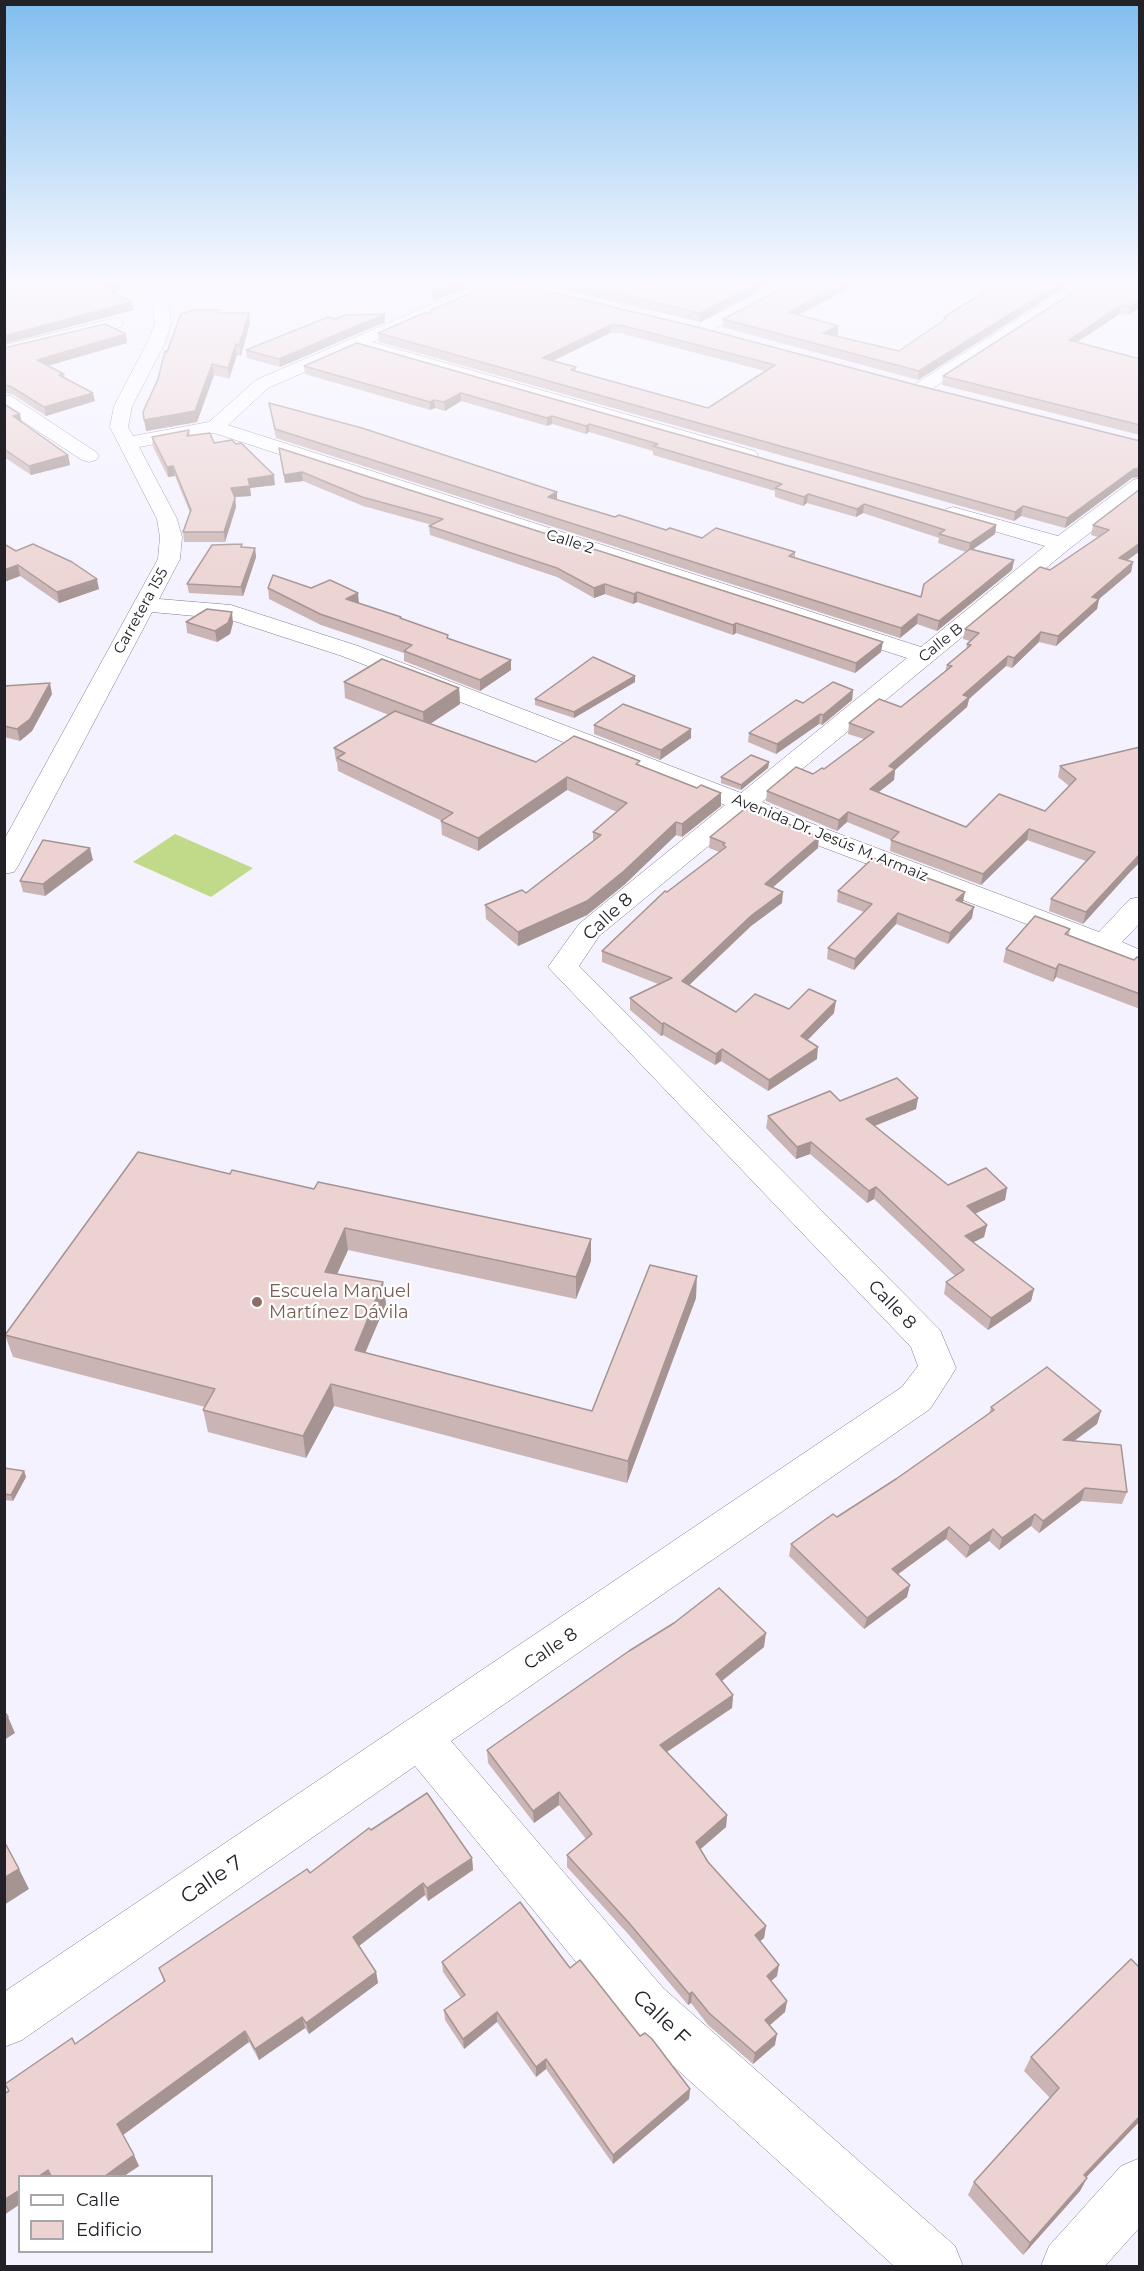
<!DOCTYPE html>
<html>
<head>
<meta charset="utf-8">
<style>
	body { margin:0 }
	#map { position:relative; width:1144px; height:2271px; overflow:hidden; background:#f4f2ff; font-family:Montserrat,sans-serif }
	canvas { display:block }
	.frame { position:absolute; inset:0; border:6px solid #222128; pointer-events:none }
	.legend { position:absolute; left:18px; top:2175px; width:195px; height:78px; box-sizing:border-box; background:#fff; border:2px solid #a7a6a9; margin:0; padding:8px 10px; list-style:none; font-size:18px; color:#222128 }
	.legend li { display:flex; align-items:center; gap:12px; height:30px }
	.legend b { width:30px; border:2px solid #a7a6a9 }
</style>
</head>
<body>
<div id="map">
<canvas width="1144" height="2271"></canvas>
<div class="frame"></div>
<ul class="legend">
<li><b style="height:8px;background:#fff"></b>Calle</li>
<li><b style="height:16px;background:#ecd3d1"></b>Edificio</li>
</ul>
</div>
<script>
const ctx = document.querySelector('canvas').getContext('2d');
ctx.lineJoin = 'round';
function fillPath(path, color) { ctx.fillStyle = color; ctx.fill(path, 'evenodd'); }
const shape = rows => new Path2D(rows.map(r => 'M' + r).join(''));
function trace(path, color, width, dash) { ctx.strokeStyle = color; ctx.lineWidth = width; ctx.lineCap = dash ? 'butt' : 'round'; ctx.setLineDash(dash || []); ctx.stroke(path); }
function label(font, color, halo, rows, align = 'center') {
  ctx.font = font + ' Montserrat,sans-serif'; ctx.lineWidth = 4.5; ctx.setLineDash([]); ctx.textBaseline = 'middle'; ctx.strokeStyle = halo; ctx.fillStyle = color; for (const [text, x, y, turn = 0] of rows) {
    ctx.save(); ctx.translate(x, y); ctx.rotate((+turn || 0) * Math.PI / 180); ctx.textAlign = isNaN(turn) ? turn : align; if (halo) ctx.strokeText(text, 0, 0); ctx.fillText(text, 0, 0); ctx.restore();
  }
}
const green = shape([
	[175,834,253,868,211,897,133,862]
]);
const minor = shape([
	[139,284,155,284,169,306,171,324,165,343,132,406,128,427,133,436,209,422,256,380,479,284,500,284,498,287,372,342,755,451,758,455,755,459,741,459,357,349,268,388,228,425,921,647,1045,546,946,517,943,513,946,509,953,507,1058,536,1133,480,1140,478,1140,494,1069,549,762,802,805,821,1099,932,1130,899,1140,897,1140,923,1122,942,1140,950,1140,970,1069,940,785,833,746,815,599,936,579,966,940,1330,956,1368,950,1378,930,1409,451,1741,663,1988,955,2246,963,2266,894,2266,627,2024,415,1766,22,2040,4,2047,4,1992,902,1387,918,1366,911,1347,548,967,579,924,725,805,342,656,228,619,152,612,18,866,14,872,4,874,4,840,158,559,160,537,157,519,110,427,114,406,147,343,155,324,153,306,139,284],
	[214,433,907,658,741,793,358,646,231,605,159,599,180,559,182,537,177,519,139,447,214,433],
	[776,284,796,284,794,287,714,329,711,334,705,335,699,334,696,330,701,322,776,284],
	[1074,284,1093,284,927,392,915,392,912,388,915,384,1074,284],
	[115,318,121,319,123,323,121,327,4,355,4,345,115,318],
	[4,395,11,396,96,452,99,456,96,460,89,462,82,460,4,409,4,395],
	[1140,2158,1140,2227,1105,2266,1041,2266,1049,2246,1121,2166,1140,2158]
]);
const wall = shape([
	[419,284,474,284,433,301,433,288],
	[517,284,1132,478,1065,528,1021,516,1014,521,379,342,378,333,431,313],
	[610,333,620,333,765,371,708,408,576,371,576,367,553,361],
	[541,284,633,284,653,289,771,284,700,322],
	[857,284,799,315,838,335,835,336,899,351,943,321,944,317,999,284,1070,284,918,380,722,327,723,319],
	[1140,284,1140,308,1128,315,1120,314,1077,342,1140,359,1140,435,942,385,943,376],
	[220,313,250,323,241,356,237,355,229,379,214,375,197,422,146,431,167,352],
	[385,314,385,322,280,367,247,358,246,350,335,319],
	[127,343,48,366,64,374,65,378,95,401,46,416,12,394,4,393,4,348],
	[357,343,996,525,995,534,973,549,1014,560,1012,570,937,631,917,624,900,638,276,438,269,403,557,500,615,517,702,538,795,552,795,558,921,597,966,552,938,543,939,538,863,513,856,517,807,503,803,506,775,497,775,491,653,455,653,451,589,432,586,434,552,424,547,426,461,401,445,411,435,408,430,410,305,374,304,366],
	[4,404,21,422,68,455,70,465,31,475,4,457],
	[189,430,190,436,214,443,275,485,250,488,251,496,235,497,236,507,225,542,184,542,183,532,190,513,175,476,168,477,153,447,152,437],
	[279,448,881,652,855,673,736,633,733,635,637,602,633,604,605,594,594,598,557,577,430,535,429,526,432,525,363,506,303,481,285,483],
	[1140,489,1140,551,1127,560,1133,562,1131,572,1099,599,1097,609,1056,646,1039,642,1012,668,1006,666,969,699,967,707,895,770,894,780,878,792,966,827,1045,811,1069,786,1058,777,1060,766,1140,747,1140,862,1130,872,1083,924,1049,911,1051,899,1086,861,1027,840,981,885,890,851,891,840,847,822,837,831,766,801,767,791,813,774,824,769,864,739,848,734,849,723,901,707,945,671,947,665,966,649,967,644,970,641,963,639,965,629,1098,537,1091,535,1093,525],
	[242,544,242,547,255,548,256,557,243,596,189,593,187,584],
	[16,551,99,589,59,603,20,576,4,582],
	[268,588,359,603,401,617,401,618,448,638,511,670,480,691,404,661,404,653,321,625,269,599],
	[186,622,233,623,230,634,217,642,187,633],
	[635,676,635,682,574,718,535,705,535,699],
	[344,682,459,688,460,704,430,724,536,762,640,766,697,788,721,793,721,806,682,837,676,835,624,885,587,915,518,946,486,919,485,905,526,893,593,841,593,832,617,812,567,790,478,851,442,835,441,821,442,821,338,771,337,762,336,761,334,748,389,715,345,698],
	[4,686,52,694,32,731,20,741,4,737],
	[853,690,852,700,822,725,819,724,776,754,748,742,749,733,803,703],
	[594,725,691,729,691,738,660,760,594,734],
	[769,762,768,768,741,790,721,783,721,777],
	[710,837,818,848,773,887,782,903,751,926,689,985,736,1012,789,1009,834,1013,807,1040,817,1059,768,1091,721,1061,715,1065,663,1035,661,1036,630,1010,630,998,658,984,602,962,602,951,667,892,719,852,709,848],
	[93,860,45,896,23,892,20,881],
	[838,891,963,902,972,918,948,944,896,924,854,970,827,959,828,948,864,912,837,902],
	[1070,929,1069,935,1134,960,1140,958,1140,1009,1056,977,1053,982,1003,962,1006,949],
	[918,1098,916,1109,875,1126,948,1185,1007,1188,1005,1200,975,1214,987,1225,984,1237,973,1242,1034,1289,1031,1301,988,1330,944,1294,946,1282,955,1276,874,1199,867,1203,810,1154,796,1159,766,1128,768,1116,840,1101],
	[138,1152,591,1261,576,1299,348,1250,337,1274,383,1282,386,1304,365,1353,592,1411,696,1298,627,1483,334,1406,306,1458,208,1432,203,1410,205,1407,13,1357,5,1335],
	[991,1407,1101,1411,1097,1424,1074,1441,1127,1492,1122,1504,1081,1501,1039,1533,1031,1526,999,1550,989,1541,966,1558,946,1539,898,1574,907,1597,864,1629,789,1556,791,1544,837,1517,896,1479,989,1414],
	[4,1468,24,1471,26,1477,13,1501,4,1500],
	[764,1647,722,1681,733,1695,732,1708,667,1752,727,1815,726,1827,700,1849,708,1862,766,1926,764,1938,760,1941,777,1976,771,1981,787,2001,785,2012,770,2025,775,2045,753,2064,708,2025,691,2003,688,2005,629,1935,567,1867,567,1855,586,1839,559,1805,534,1823,488,1763,487,1750],
	[371,1830,472,1858,473,1870,428,1901,425,1895,359,1946,376,1972,378,1983,309,2034,305,2028,259,2060,249,2042,123,2135,139,2166,124,2176,20,2176,20,2204,4,2215,4,2094,164,1982,159,1968,310,1873],
	[442,1962,570,1968,640,2036,690,2089,689,2099,613,2164,546,2069,536,2077,497,2022,464,2049,445,2020,444,2010,461,1998,443,1972],
	[1140,1968,1140,2121,1086,2177,1087,2178,1080,2191,1023,2255,968,2195,974,2182,1050,2098,1024,2071,1031,2057]
]);
const shadedWall = shape([
	[4,284,18,284,4,287],
	[109,284,121,284,122,289,103,293,102,286],
	[455,284,474,284,433,301,432,293],
	[756,284,771,284,700,322,700,313],
	[842,284,857,284,789,320,789,312],
	[1058,284,1070,284,918,380,919,371],
	[1140,301,1140,308,1128,315,1130,307],
	[132,302,134,310,4,344,4,336],
	[1121,305,1120,314,1068,348,1069,340],
	[249,313,250,323,241,356,239,345],
	[385,314,385,322,280,367,279,359],
	[611,325,610,333,542,366,542,358],
	[838,326,838,335,822,342,823,333],
	[126,334,127,343,39,368,37,360],
	[236,344,237,355,229,379,228,368],
	[212,364,214,375,197,422,146,431,144,420],
	[93,393,95,401,46,416,44,407],
	[461,393,461,401,445,411,444,402],
	[434,400,435,408,430,410,430,402],
	[20,414,22,423,13,416],
	[552,416,552,424,547,426,547,418],
	[589,424,589,432,586,434,586,426],
	[68,455,70,465,31,475,29,466],
	[173,466,175,476,168,477,167,467],
	[1140,468,1140,477,1132,478,1065,528,1067,518,1134,469],
	[302,472,303,481,285,483,284,475],
	[274,475,275,485,250,488,251,496,233,497,231,488,248,479],
	[557,492,557,501,548,497],
	[808,494,807,503,803,506,804,497],
	[235,498,236,507,225,542,224,532],
	[864,504,863,513,856,517,857,509],
	[1023,506,1021,516,1014,521,1015,512],
	[996,525,995,534,969,552,970,543],
	[1140,543,1140,551,1117,568,1119,558],
	[255,548,256,557,243,596,241,587],
	[1014,560,1012,570,937,631,939,621],
	[1133,562,1131,572,1099,599,1097,609,1056,646,1058,636,1092,597],
	[18,565,20,576,4,582,4,570],
	[97,579,99,589,59,603,57,592],
	[605,584,605,594,594,598,594,588],
	[637,592,637,602,633,604,634,594],
	[358,593,359,604,346,599],
	[232,612,233,623,230,634,217,642,215,631],
	[918,614,917,624,900,638,901,628],
	[736,623,736,633,733,635,733,625],
	[1041,632,1039,642,1012,668,1014,658],
	[883,642,881,652,855,673,856,663],
	[1008,656,1006,666,969,699,967,707,895,770,894,780,869,800,870,789,889,766,963,695],
	[511,660,511,670,480,691,480,680],
	[635,676,635,682,574,718,574,712],
	[50,683,52,694,32,731,20,741,17,729],
	[459,688,460,704,424,728,423,712],
	[853,690,852,700,822,725,823,715],
	[820,714,819,724,776,754,777,744],
	[691,729,691,738,660,760,661,750],
	[769,762,768,768,741,790,741,785],
	[567,777,567,790,478,851,478,838],
	[721,793,721,806,682,837,682,824],
	[848,812,847,822,837,831,839,820],
	[676,822,676,835,624,885,587,915,518,946,518,932],
	[1029,829,1027,840,981,885,983,874],
	[819,837,818,848,764,895,765,884],
	[90,848,93,860,45,896,43,884],
	[1140,854,1140,862,1130,872,1083,924,1086,912],
	[783,892,782,903,751,926,681,993,682,981,752,915],
	[965,892,963,902,954,911,956,900],
	[974,907,972,918,948,944,950,933],
	[898,913,896,924,854,970,855,959],
	[1059,964,1056,977,1053,982,1056,969],
	[836,1001,834,1013,800,1048,801,1036],
	[664,1023,663,1035,661,1036,662,1024],
	[818,1047,817,1059,768,1091,769,1080],
	[722,1049,721,1061,715,1065,716,1054],
	[918,1098,916,1109,864,1130,866,1119],
	[811,1142,810,1154,796,1159,797,1147],
	[876,1187,874,1199,867,1203,869,1191],
	[1007,1188,1005,1200,965,1218,967,1206],
	[987,1225,984,1237,962,1248,965,1236],
	[345,1228,348,1250,328,1294,325,1272],
	[591,1239,591,1261,576,1299,576,1277],
	[697,1276,696,1298,627,1483,628,1461],
	[383,1282,386,1304,357,1372,355,1350],
	[1034,1289,1031,1301,988,1330,991,1318],
	[331,1384,334,1406,306,1458,303,1436],
	[1101,1411,1097,1424,1059,1452,1063,1440],
	[24,1471,26,1477,13,1501,11,1495],
	[1085,1488,1081,1501,1039,1533,1043,1521],
	[1035,1514,1031,1526,999,1550,1002,1538],
	[949,1527,946,1539,890,1580,892,1569],
	[993,1529,989,1541,966,1558,970,1546],
	[910,1585,907,1597,864,1629,867,1618],
	[766,1633,764,1647,714,1687,716,1674],
	[733,1695,732,1708,659,1757,660,1745],
	[8,1717,15,1733,4,1740,4,1719],
	[559,1792,559,1805,534,1823,533,1811],
	[727,1815,726,1827,695,1854,696,1842],
	[472,1858,473,1870,428,1901,427,1888],
	[19,1869,29,1889,4,1905,4,1878],
	[423,1883,425,1895,355,1949,353,1937],
	[766,1926,764,1938,753,1947,755,1935],
	[779,1965,777,1976,764,1987,767,1976],
	[376,1972,378,1983,309,2034,306,2023],
	[692,1992,691,2003,688,2005,689,1994],
	[787,2001,785,2012,763,2031,765,2020],
	[497,2012,497,2022,464,2049,463,2039],
	[302,2017,305,2028,259,2060,255,2049],
	[245,2031,249,2042,123,2135,117,2124],
	[777,2034,775,2045,753,2064,755,2053],
	[546,2059,546,2069,536,2077,536,2067],
	[690,2089,689,2099,613,2164,613,2155],
	[1140,2116,1140,2121,1077,2187,1084,2175],
	[134,2155,139,2166,124,2176,105,2176],
	[48,2170,51,2176,39,2176],
	[1087,2178,1080,2191,1023,2255,1030,2243],
	[20,2190,20,2204,4,2215,4,2200]
]);
const building = shape([
	[43,284,109,284,102,286,132,302,4,336,4,293,43,284],
	[433,284,455,284,432,293,433,284],
	[492,284,517,284,701,328,916,385,1140,441,1140,468,1134,469,1067,518,1023,506,1015,512,378,333,424,313,431,313,431,310,492,284],
	[611,325,620,325,775,365,708,408,571,370,576,367,542,358,611,325],
	[575,284,633,284,653,289,662,284,756,284,700,313,575,284],
	[790,284,842,284,789,312,838,326,823,333,899,351,947,318,944,317,989,289,999,284,1058,284,919,371,723,319,790,284],
	[1086,284,1140,284,1140,301,1130,307,1121,305,1069,340,1140,359,1140,425,943,376,1086,284],
	[193,310,219,310,218,313,249,313,239,345,236,344,228,368,212,364,195,411,144,420,143,412,158,379,165,351,167,352,181,314,193,310],
	[385,314,279,359,246,350,328,317,335,319,345,315,385,314],
	[105,324,126,334,37,360,64,374,59,375,93,393,44,407,10,386,4,385,4,348,105,324],
	[357,343,996,525,970,543,939,534,945,530,864,504,857,509,808,494,804,497,775,488,782,484,653,446,658,444,589,424,586,426,552,416,547,418,461,393,444,402,434,400,430,402,304,366,357,343],
	[269,403,362,428,557,492,548,497,615,517,619,515,666,530,670,528,702,538,716,528,795,552,789,556,921,597,924,584,970,549,1014,560,939,621,918,614,901,628,275,429,269,403],
	[4,404,20,414,13,416,68,455,29,466,4,449,4,404],
	[189,430,187,436,210,433,214,443,232,440,236,444,241,443,274,475,248,479,250,486,231,488,235,498,224,532,183,532,191,510,173,466,167,467,152,437,189,430],
	[279,448,883,642,856,663,736,623,733,625,637,592,634,594,605,584,594,588,557,568,429,526,443,519,362,497,302,472,284,475,279,448],
	[1140,489,1140,543,1119,558,1133,562,1092,597,1099,599,1058,636,1041,632,1014,658,1008,656,963,695,969,697,889,766,895,769,870,789,966,827,999,794,1045,811,1076,779,1060,766,1140,747,1140,854,1086,912,1051,899,1095,852,1029,829,983,874,891,840,899,832,848,812,839,820,767,791,796,767,813,774,822,768,824,769,874,732,849,723,879,699,901,707,952,666,947,665,971,645,967,644,979,633,965,629,1040,567,1050,570,1109,530,1093,525,1140,489],
	[4,544,16,551,33,544,72,562,97,579,57,592,18,565,4,570,4,544],
	[242,544,241,547,255,548,241,587,187,584,212,545,242,544],
	[273,575,311,588,330,580,358,593,346,599,401,617,400,618,448,635,447,638,511,660,480,680,404,651,412,645,320,614,268,588,273,575],
	[207,609,232,612,228,623,215,631,186,622,207,609],
	[593,657,635,676,574,712,535,699,593,657],
	[382,659,459,688,423,712,344,682,382,659],
	[833,682,853,690,823,715,820,714,777,744,749,733,796,700,803,703,833,682],
	[50,683,30,719,17,729,4,726,4,686,50,683],
	[623,704,691,729,661,750,594,725,623,704],
	[395,711,536,762,574,736,640,761,636,764,697,788,701,785,721,793,682,824,676,822,624,871,587,901,518,932,485,905,522,890,526,893,601,835,593,832,627,803,567,777,478,838,441,821,453,813,337,758,345,753,334,748,395,711],
	[751,755,769,762,741,785,721,777,751,755],
	[747,807,819,837,765,884,783,892,752,915,682,981,736,1012,755,994,789,1009,809,989,836,1001,801,1036,818,1047,769,1080,722,1049,716,1054,664,1023,662,1024,630,998,672,978,602,951,665,891,667,892,726,847,723,845,725,843,710,837,747,807],
	[43,840,90,848,43,884,20,881,43,840],
	[873,858,965,892,956,900,974,907,950,933,898,913,855,959,828,948,872,904,838,891,873,858],
	[1035,916,1070,929,1065,934,1134,960,1137,957,1140,958,1140,994,1059,964,1056,969,1006,949,1035,916],
	[897,1078,918,1098,866,1119,948,1185,986,1168,1007,1188,967,1206,987,1225,965,1236,1034,1289,991,1318,946,1282,964,1270,876,1187,869,1191,811,1142,797,1147,768,1116,830,1091,840,1101,897,1078],
	[138,1152,230,1174,232,1170,314,1189,318,1182,591,1239,576,1277,345,1228,325,1272,383,1282,355,1350,592,1411,650,1265,697,1276,628,1461,331,1384,303,1436,203,1410,215,1389,5,1335,138,1152],
	[1047,1367,1101,1411,1063,1440,1121,1445,1127,1492,1085,1488,1043,1521,1035,1514,1002,1538,993,1529,970,1546,949,1527,892,1569,910,1585,867,1618,791,1544,833,1514,837,1517,896,1479,994,1410,991,1407,1047,1367],
	[4,1468,24,1471,11,1495,4,1494,4,1468],
	[719,1588,766,1633,716,1674,733,1695,660,1745,727,1815,696,1842,708,1862,766,1926,755,1935,779,1965,767,1976,787,2001,765,2020,777,2034,755,2053,709,2013,692,1992,689,1994,629,1923,567,1855,592,1834,559,1792,533,1811,487,1750,629,1651,674,1623,719,1588],
	[4,1711,8,1717,4,1719,4,1711],
	[427,1793,472,1858,427,1888,423,1883,353,1937,376,1972,306,2023,302,2017,255,2049,245,2031,117,2124,134,2155,105,2176,51,2176,48,2170,39,2176,20,2176,20,2190,4,2200,4,2094,9,2091,5,2084,72,2038,75,2044,165,1981,159,1968,307,1869,310,1873,369,1828,371,1830,427,1793],
	[4,1841,19,1869,4,1878,4,1841],
	[520,1902,570,1968,580,1960,640,2036,645,2033,652,2039,690,2089,613,2155,546,2059,536,2067,497,2012,463,2039,444,2010,465,1995,442,1962,520,1902],
	[1131,1959,1140,1968,1140,2116,1084,2175,1087,2178,1030,2243,974,2182,1059,2088,1031,2057,1131,1959]
]);
const markers = [
	[257,1302,6,"#8d6e63"]
];
const farStreetnames = [
	["Calle 2",570,542,18],
	["Carretera 155",141,611,-61],
	["Calle B",941,643,-39],
	["Avenida Dr. Jesús M. Armaiz",830,838,22]
];
const streetNames = [
	["Calle 8",608,917,-43],
	["Calle 8",892,1305,46],
	["Calle 8",551,1649,-34]
];
const educationNames = [
	["Escuela Manuel",269,1292],
	["Martínez Dávila",269,1313]
];
const nearStreetnames = [
	["Calle 7",212,1880,-34],
	["Calle F",661,2018,44]
];
fillPath(green, '#c0da89');
trace(minor, '#7f7b8e', 1);
fillPath(minor, '#fff');
fillPath(wall, '#cbb5b4');
fillPath(shadedWall, '#a59492');
fillPath(building, '#ecd3d1');
trace(building, '#a59492', 1.5);
const sky = ctx.createLinearGradient(0, 0, 0, 602);
sky.addColorStop(0, '#80beef');
sky.addColorStop(0.47, '#faf9ff');
sky.addColorStop(1, '#faf9ff00');
ctx.fillStyle = sky;
ctx.fillRect(0, 0, 1144, 602);
for (const [x, y, r, color] of markers) { const dot = new Path2D(); dot.arc(x, y, r, 0, 2 * Math.PI); ctx.fillStyle = color; ctx.fill(dot); trace(dot, '#fff', 2); }
label('15px', '#222128', '#fff', farStreetnames);
label('18px', '#222128', '#fff', streetNames);
label('18px', '#785e54', '#fff', educationNames, 'left');
label('21px', '#222128', '#fff', nearStreetnames);
</script>
</body>
</html>
